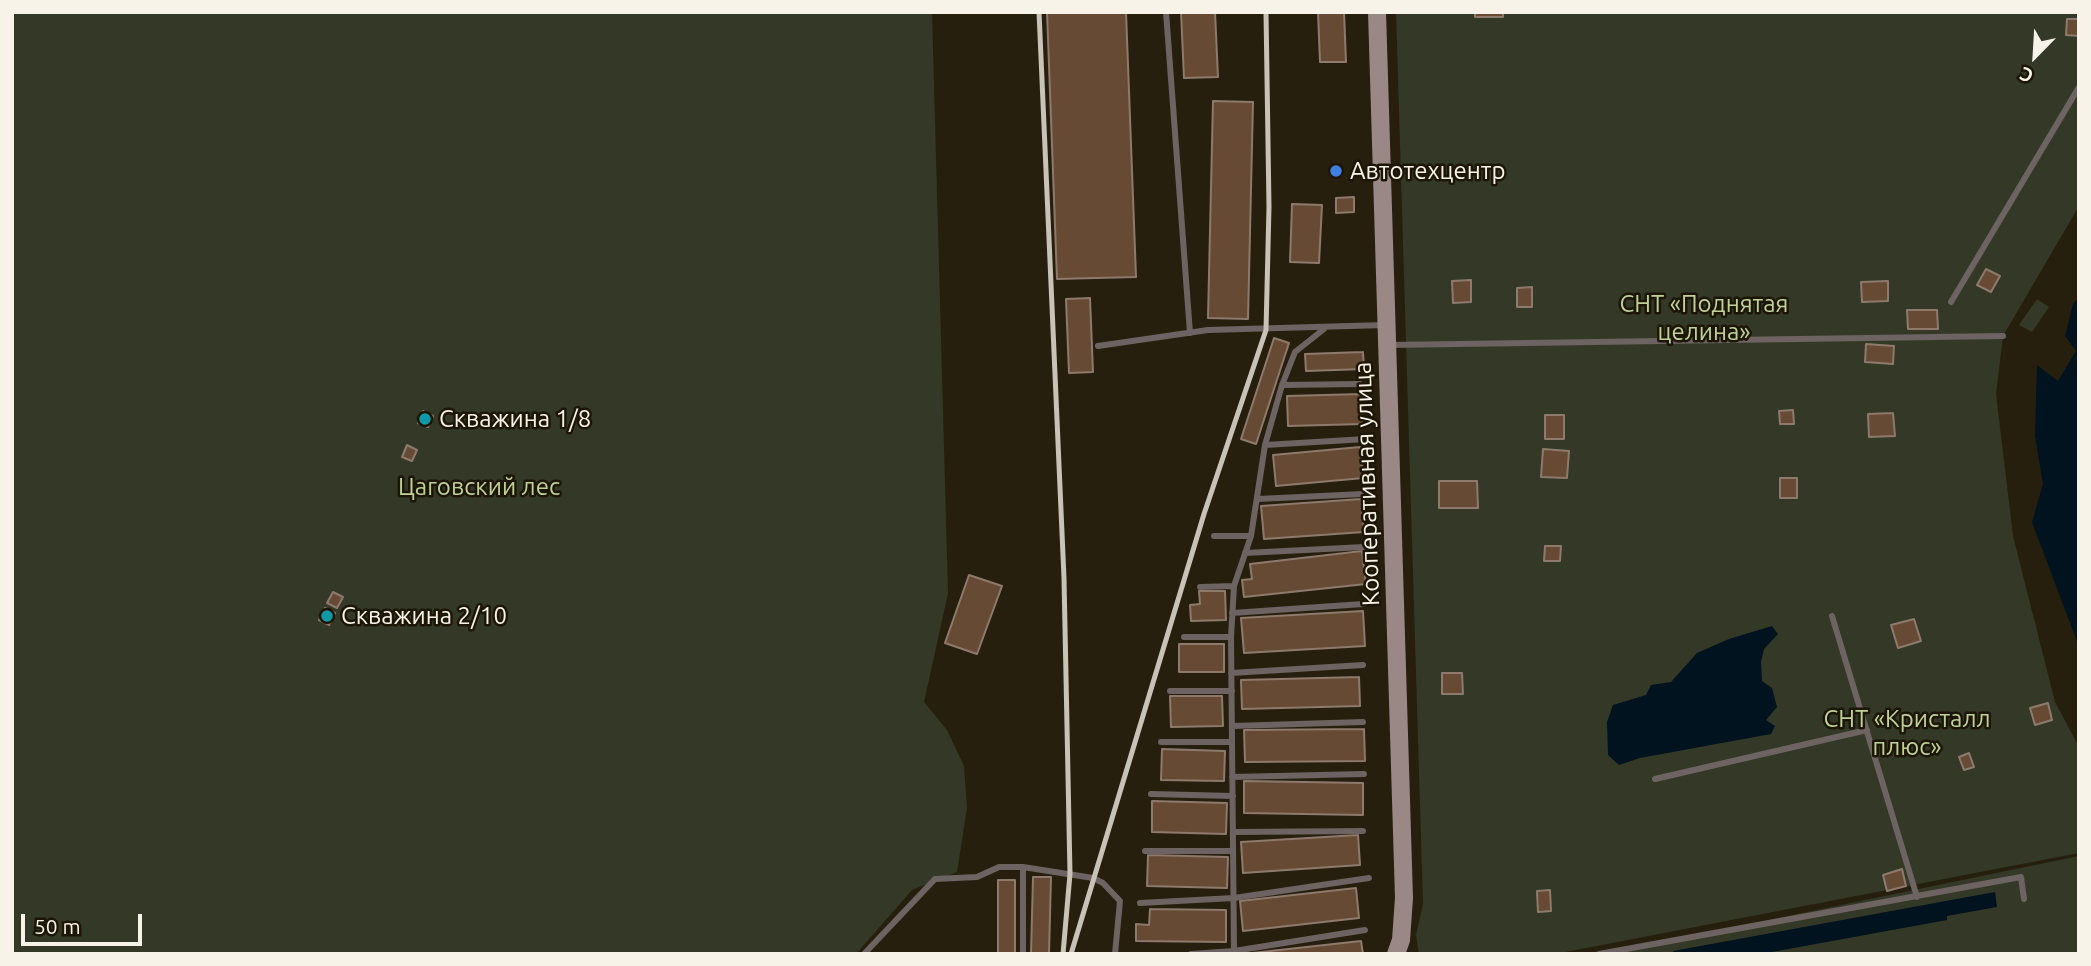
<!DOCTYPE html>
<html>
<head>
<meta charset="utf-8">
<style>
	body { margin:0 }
	#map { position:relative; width:2091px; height:966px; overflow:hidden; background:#271f0e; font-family:Ubuntu,sans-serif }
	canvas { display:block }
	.frame { position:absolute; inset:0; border:14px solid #f8f3e8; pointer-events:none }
	.north { position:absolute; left:2000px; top:21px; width:70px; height:70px; -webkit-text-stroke:5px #1d1606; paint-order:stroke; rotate:204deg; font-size:19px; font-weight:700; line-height:28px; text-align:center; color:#f8f3e8 }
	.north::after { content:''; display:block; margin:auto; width:24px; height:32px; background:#f8f3e8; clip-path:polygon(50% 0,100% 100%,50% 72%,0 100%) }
	.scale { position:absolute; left:21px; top:914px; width:121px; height:32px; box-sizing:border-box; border:4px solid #f8f3e8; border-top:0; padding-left:9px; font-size:21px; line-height:24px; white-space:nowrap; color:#f8f3e8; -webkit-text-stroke:5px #1d1606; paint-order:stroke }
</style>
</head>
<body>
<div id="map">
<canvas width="2091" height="966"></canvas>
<div class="frame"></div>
<div class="north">С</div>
<div class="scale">50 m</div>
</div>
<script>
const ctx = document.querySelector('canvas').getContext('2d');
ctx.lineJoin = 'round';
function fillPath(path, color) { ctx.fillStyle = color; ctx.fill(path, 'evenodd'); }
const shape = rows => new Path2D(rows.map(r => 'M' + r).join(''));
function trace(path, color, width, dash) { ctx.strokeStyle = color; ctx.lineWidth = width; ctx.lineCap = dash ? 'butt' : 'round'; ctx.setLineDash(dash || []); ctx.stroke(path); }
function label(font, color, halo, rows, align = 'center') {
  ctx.font = font + ' Ubuntu,sans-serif'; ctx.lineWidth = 5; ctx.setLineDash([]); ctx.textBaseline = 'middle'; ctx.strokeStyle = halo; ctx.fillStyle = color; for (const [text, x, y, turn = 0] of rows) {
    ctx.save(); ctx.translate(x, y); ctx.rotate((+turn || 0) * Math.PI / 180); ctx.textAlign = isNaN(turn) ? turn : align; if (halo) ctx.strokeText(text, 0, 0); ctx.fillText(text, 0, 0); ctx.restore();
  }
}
const green = shape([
	[12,12,932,12,948,593,924,702,947,730,964,766,967,808,957,872,912,890,856,954,12,954],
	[1396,12,2079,12,2079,206,2003,336,1996,394,2013,536,2055,702,2079,747,2079,853,1555,954,1419,954,1416,935,1423,904],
	[2037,299,2049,307,2032,332,2019,325],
	[2079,856,2079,954,1603,954]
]);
const water = shape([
	[2079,297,2079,647,2032,522,2043,484,2035,436,2037,365,2058,381,2076,351,2065,336,2073,304],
	[1772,626,1778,634,1764,649,1761,662,1762,681,1772,688,1777,707,1766,720,1775,726,1771,734,1640,758,1619,765,1608,755,1607,722,1613,705,1646,695,1651,685,1671,682,1697,653,1729,639],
	[1995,892,1997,907,1947,916,1947,920,1761,954,1674,954,1673,951]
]);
const building = shape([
	[1047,12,1126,12,1136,277,1057,279,1047,12],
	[1181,12,1215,12,1218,77,1184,78,1181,12],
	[1318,12,1344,12,1346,62,1320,62,1318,12],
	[1475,12,1503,12,1503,17,1475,17,1475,12],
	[2067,19,2079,19,2079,36,2066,35,2067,19],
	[1213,101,1253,102,1248,319,1208,318,1213,101],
	[1354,197,1354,212,1336,213,1336,198,1354,197],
	[1292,204,1322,205,1319,263,1290,262,1292,204],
	[1986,269,2000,276,1991,292,1977,285,1986,269],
	[1471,280,1471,302,1453,303,1452,281,1471,280],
	[1888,281,1888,301,1862,302,1861,282,1888,281],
	[1532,287,1532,307,1517,307,1517,288,1532,287],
	[1090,298,1093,372,1069,373,1066,299,1090,298],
	[1907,310,1937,310,1938,329,1908,329,1907,310],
	[1274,338,1289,343,1256,444,1241,439,1274,338],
	[1866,344,1894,346,1893,364,1865,362,1866,344],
	[1363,352,1364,369,1306,371,1305,354,1363,352],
	[1362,394,1363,424,1288,426,1287,396,1362,394],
	[1793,410,1794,424,1780,424,1779,411,1793,410],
	[423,411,433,416,428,427,418,423,423,411],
	[1893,413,1895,436,1869,437,1868,414,1893,413],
	[1545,415,1564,415,1564,439,1545,439,1545,415],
	[407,445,417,450,412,461,402,457,407,445],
	[1360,447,1363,478,1276,486,1273,455,1360,447],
	[1543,449,1569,451,1567,478,1541,477,1543,449],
	[1780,478,1797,478,1797,498,1780,498,1780,478],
	[1439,481,1477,481,1478,508,1439,508,1439,481],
	[1361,499,1364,532,1264,539,1261,506,1361,499],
	[1545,546,1561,546,1560,561,1544,561,1545,546],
	[1362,551,1366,584,1244,597,1242,580,1252,579,1250,564,1362,551],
	[969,575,1002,586,977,654,945,643,969,575],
	[1199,591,1225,591,1226,620,1191,621,1190,605,1200,604,1199,591],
	[333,592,343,597,337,608,327,603,333,592],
	[325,608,335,613,329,625,319,620,325,608],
	[1363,611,1365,646,1244,653,1241,618,1363,611],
	[1914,619,1921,641,1898,648,1891,625,1914,619],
	[1179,644,1224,644,1224,672,1179,672,1179,644],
	[1442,673,1462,673,1463,694,1442,694,1442,673],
	[1359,677,1360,706,1242,709,1241,680,1359,677],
	[1170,696,1222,696,1223,726,1171,727,1170,696],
	[2048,703,2052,720,2035,725,2030,708,2048,703],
	[1364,729,1365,761,1245,762,1244,730,1364,729],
	[1162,749,1225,751,1224,781,1161,780,1162,749],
	[1969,753,1974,767,1964,770,1959,757,1969,753],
	[1244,781,1363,783,1363,815,1244,813,1244,781],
	[1152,801,1227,803,1226,834,1152,832,1152,801],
	[1358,835,1360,865,1243,873,1241,842,1358,835],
	[1148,855,1228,857,1227,888,1147,886,1148,855],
	[1902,869,1906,886,1887,891,1883,875,1902,869],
	[1033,877,1051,877,1049,954,1031,954,1033,877],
	[998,880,1015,880,1015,954,998,954,998,880],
	[1356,888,1359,918,1243,931,1240,901,1356,888],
	[1550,890,1551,911,1538,912,1537,891,1550,890],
	[1150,909,1226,910,1226,942,1136,941,1136,924,1149,925,1150,909],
	[1361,941,1363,954,1243,954,1361,941]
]);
const service = shape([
	[1166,12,1190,333],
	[1951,302,2079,87],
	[1324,329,1295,352,1282,385,1265,445,1251,536,1234,586,1231,637,1234,951,1365,930],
	[1389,345,2003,336],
	[1098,346,1208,330,1385,325],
	[1282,385,1360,384],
	[1265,445,1366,439],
	[1258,499,1363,494],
	[1214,536,1251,536],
	[1245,553,1364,547],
	[1200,587,1234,586],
	[1232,613,1363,604],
	[1832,616,1917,897],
	[1184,637,1231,637],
	[1231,673,1363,665],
	[1170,691,1232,691],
	[1232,726,1363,722],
	[1161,742,1232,742],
	[1232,777,1364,774],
	[1655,779,1867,730],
	[1151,794,1233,796],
	[1233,832,1363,831],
	[1145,851,1233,851],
	[1023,867,1023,954],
	[1140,903,1234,898,1369,878],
	[864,954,935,879,977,877,999,867,1023,867,1093,878,1103,883,1120,901,1115,954],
	[1191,954,1234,951],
	[1599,954,2021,877,2024,899]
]);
const secondary = shape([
	[1377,12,1404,898,1401,940,1396,954]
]);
const rail = shape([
	[1039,12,1064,578,1070,874,1063,954],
	[1071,954,1204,514,1266,330,1269,207,1266,12]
]);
const markers = [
	[1336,171,7,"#3f7fe0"],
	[425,419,7,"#0f9aa8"],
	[327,616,7,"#0f9aa8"]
];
const poiNames = [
	["Автотехцентр",1350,171],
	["Скважина 1/8",439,419],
	["Скважина 2/10",341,616]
];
const parkNames = [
	["СНТ «Поднятая",1704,304],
	["целина»",1704,332],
	["Цаговский лес",479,487],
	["СНТ «Кристалл",1907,719],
	["плюс»",1907,747]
];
const streetNames = [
	["Кооперативная улица",1367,484,-92]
];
fillPath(green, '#333926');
fillPath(water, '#00131f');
fillPath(building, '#664a34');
trace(building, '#8d7a6d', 2);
trace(service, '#6d6362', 6);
trace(secondary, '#9a8887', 18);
trace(rail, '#c8c3b6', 5);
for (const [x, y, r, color] of markers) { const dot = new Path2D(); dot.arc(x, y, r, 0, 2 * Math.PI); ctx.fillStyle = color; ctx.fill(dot); trace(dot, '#1d1606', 2.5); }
label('24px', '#f8f3e8', '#1d1606', poiNames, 'left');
label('24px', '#bfd196', '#1d1606', parkNames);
label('24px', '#f8f3e8', '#1d1606', streetNames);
</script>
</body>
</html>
